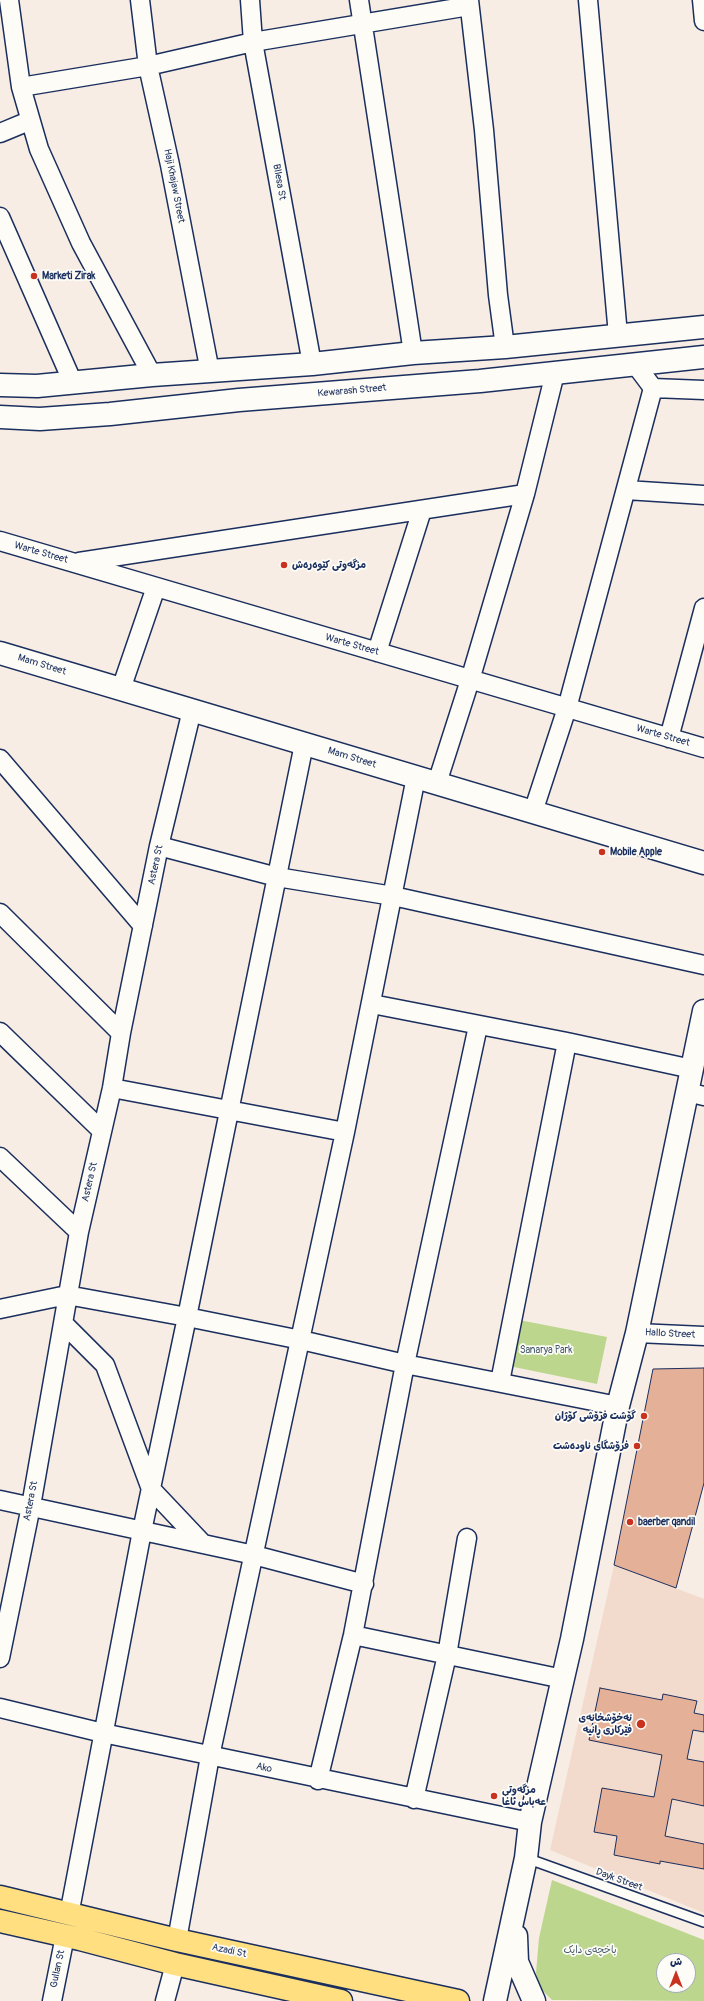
<!DOCTYPE html>
<html>
<head>
<meta charset="utf-8">
<style>
	body { margin:0 }
	#map { position:relative; width:704px; height:2001px; overflow:hidden; background:#f8ede4; font-family:Pangolin,"Playpen Sans Arabic",sans-serif }
	canvas { display:block }
	.north { position:absolute; left:656px; top:1953px; width:40px; height:40px; box-sizing:border-box; background:#fdfcf7; border:1px solid #a3aaba; border-radius:50%; rotate:0deg; font-size:11px; font-weight:700; line-height:16px; text-align:center; color:#1b2f5e }
	.north::after { content:''; display:block; margin:auto; width:14px; height:18px; background:#c8321e; clip-path:polygon(50% 0,100% 100%,50% 72%,0 100%) }
</style>
</head>
<body>
<div id="map">
<canvas width="704" height="2001"></canvas>
<div class="north">ش</div>
</div>
<script>
const ctx = document.querySelector('canvas').getContext('2d');
ctx.lineJoin = 'round';
function fillPath(path, color) { ctx.fillStyle = color; ctx.fill(path, 'evenodd'); }
const shape = rows => new Path2D(rows.map(r => 'M' + r).join(''));
function trace(path, color, width, dash) { ctx.strokeStyle = color; ctx.lineWidth = width; ctx.lineCap = dash ? 'butt' : 'round'; ctx.setLineDash(dash || []); ctx.stroke(path); }
function label(font, color, halo, rows, align = 'center') {
  ctx.font = font + ' Pangolin,"Playpen Sans Arabic",sans-serif'; ctx.lineWidth = 3.5; ctx.setLineDash([]); ctx.textBaseline = 'middle'; ctx.strokeStyle = halo; ctx.fillStyle = color; for (const [text, x, y, turn = 0] of rows) {
    ctx.save(); ctx.translate(x, y); ctx.rotate((+turn || 0) * Math.PI / 180); ctx.textAlign = isNaN(turn) ? turn : align; if (halo) ctx.strokeText(text, 0, 0); ctx.fillText(text, 0, 0); ctx.restore();
  }
}
const built = shape([
	[614,1565,704,1599,704,1913,550,1850]
]);
const green = shape([
	[519,1320,607,1337,597,1384,509,1366],
	[552,1880,704,1940,704,2001,552,2000,539,1987,536,1973,539,1938],
	[664,1961,688,1961,688,1985,664,1985]
]);
const building = shape([
	[704,1368,704,1483,676,1588,614,1565,653,1369,704,1368],
	[600,1688,662,1700,663,1694,697,1701,694,1713,704,1715,704,1732,693,1730,687,1759,704,1762,704,1806,672,1799,665,1836,704,1844,704,1869,660,1861,660,1864,614,1855,617,1836,594,1832,602,1788,654,1797,662,1755,589,1740,600,1688]
]);
const lane = shape([
	[526,1858,704,1922]
]);
const street = shape([
	[9,0,21,87,39,149,81,243,152,375],
	[140,0,148,66,170,165,210,372],
	[250,0,253,42,312,364],
	[359,0,413,353],
	[469,0,484,130,498,295,505,347],
	[588,0,618,335],
	[702,0,704,21],
	[21,87,148,66,253,42,469,6],
	[0,133,29,121],
	[0,217,73,383],
	[635,364,653,388,704,390],
	[626,490,704,495],
	[0,541,704,748],
	[79,562,525,494],
	[377,652,422,510],
	[121,689,156,587],
	[669,738,704,608],
	[0,759,143,926],
	[437,783,470,680,525,494,555,373],
	[533,812,567,708,653,388],
	[159,846,277,877,393,896,704,965],
	[0,913,121,1033],
	[372,1004,567,1042,692,1069],
	[0,1032,101,1130],
	[112,1088,345,1132],
	[687,1092,704,1096],
	[0,1157,79,1232],
	[0,1309,67,1295,187,1317,301,1340,405,1364,618,1406],
	[63,1323,105,1365,151,1489,203,1544],
	[637,1333,704,1336],
	[500,1382,567,1042],
	[0,1500,254,1555,364,1584],
	[353,1635,563,1679],
	[0,1658,31,1506,79,1232,112,1088,121,1033,159,846,192,710],
	[0,1708,103,1733,530,1822],
	[318,1780,353,1635,405,1364,478,1026],
	[414,1799,447,1655,467,1538],
	[69,1915,142,1531,187,1317,304,744],
	[177,1940,210,1756,345,1132,416,777],
	[52,2001,65,1936],
	[165,2001,175,1964]
]);
const secondary = shape([
	[0,385,37,386,152,375,312,364,413,353,505,347,704,327],
	[0,417,40,419,110,414,239,400,480,381,704,357],
	[0,653,704,863],
	[516,1936,517,1962,534,2001],
	[495,2001,526,1858,530,1822,572,1639,618,1406,637,1333,704,1011]
]);
const highway = shape([
	[0,1897,177,1940,458,2001],
	[0,1921,80,1939,175,1964,341,2001]
]);
const markers = [
	[34,276,4,"#c8321e"],
	[284,565,4,"#c8321e"],
	[602,852,4,"#c8321e"],
	[644,1416,4,"#c8321e"],
	[637,1446,4,"#c8321e"],
	[630,1522,4,"#c8321e"],
	[641,1724,5,"#c8321e"],
	[494,1796,4,"#c8321e"]
];
const streetNames = [
	["Bllesa St",279,182,80],
	["‌Haji Khajaw Street",174,186,79],
	["Kewarash Street",352,391,-5],
	["Warte Street",41,553,16],
	["Warte Street",352,645,16],
	["Mam Street",42,665,17],
	["Warte Street",663,736,16],
	["Mam Street",352,758,17],
	["Astera St",156,865,-78],
	["Astera St",90,1182,-77],
	["Hallo Street",670,1334,3],
	["Astera St",31,1501,-79],
	["Ako",264,1768,12],
	["Dayk Street",619,1880,20],
	["Azadi St",229,1951,12],
	["Gullan St",58,1969,-78]
];
const poiNames = [
	["Marketi Zirak",42,276],
	["مزگەوتی کێوەرەش",292,565],
	["Mobile Apple",610,852],
	["گۆشت فرۆشی کۆژان",636,1416,"right"],
	["فرۆشگای ناوده‌شت",629,1446,"right"],
	["baerber qandil",638,1522],
	["نەخۆشخانەی",632,1718,"right"],
	["فێرکاری ڕانیە",632,1730,"right"],
	["مزگەوتی",502,1790],
	["عەباس ئاغا",502,1802]
];
const parkNames = [
	["Sanarya Park",546,1350],
	["باخچەی دایک",590,1950]
];
fillPath(built, '#f2dbcd');
fillPath(green, '#bcd68d');
fillPath(building, '#e4b097');
trace(building, '#1b2f5e', 1);
trace(lane, '#1b2f5e', 12);
trace(street, '#1b2f5e', 21);
trace(secondary, '#1b2f5e', 25);
trace(highway, '#1b2f5e', 25);
trace(lane, '#fdfcf7', 9);
trace(street, '#fdfcf7', 18);
trace(secondary, '#fdfcf7', 22);
trace(highway, '#ffdf80', 22);
for (const [x, y, r, color] of markers) { const dot = new Path2D(); dot.arc(x, y, r, 0, 2 * Math.PI); ctx.fillStyle = color; ctx.fill(dot); trace(dot, '#fdfcf7', 1.5); }
label('10px', '#1b2f5e', '#fdfcf7', streetNames);
label('bold 10px', '#1b2f5e', '#fdfcf7', poiNames, 'left');
label('10px', '#43596a', '#fdfcf7', parkNames);
</script>
</body>
</html>
